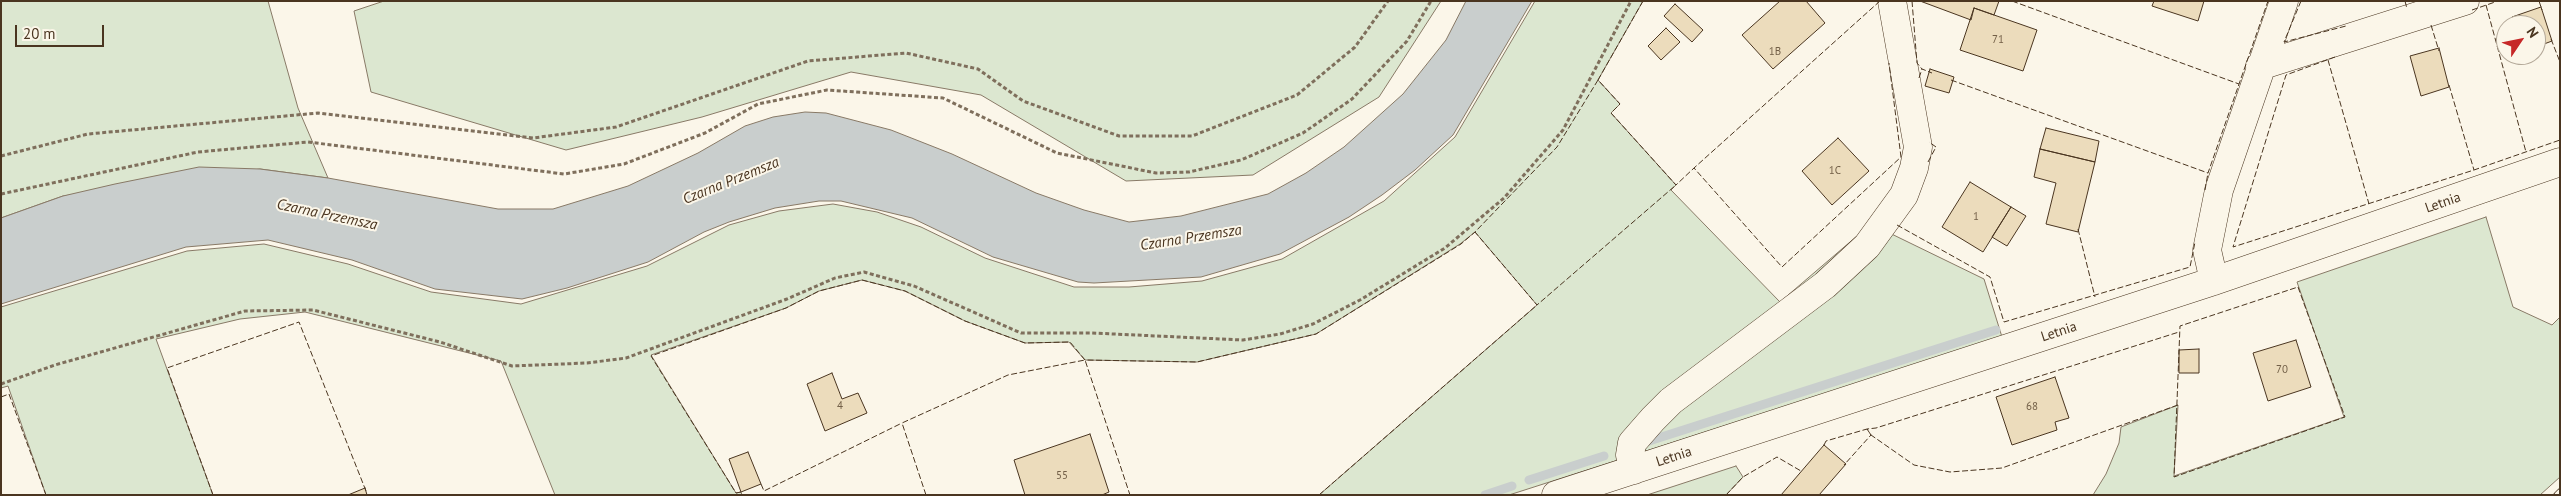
<!DOCTYPE html>
<html>
<head>
<meta charset="utf-8">
<style>
	body { margin:0 }
	#map { position:relative; width:2561px; height:496px; overflow:hidden; background:#fbf6e9; font-family:"PT Sans",sans-serif }
	canvas { display:block }
	.frame { position:absolute; inset:0; border:2px solid #4a3520; pointer-events:none }
	.north { position:absolute; left:2496px; top:15px; width:50px; height:50px; box-sizing:border-box; background:#fbf6e9; border:1px solid #b4a999; border-radius:50%; rotate:56deg; font-size:14px; font-weight:700; line-height:20px; text-align:center; color:#4a3520 }
	.north::after { content:''; display:block; margin:auto; width:18px; height:22px; background:#c62828; clip-path:polygon(50% 0,100% 100%,50% 72%,0 100%) }
	.scale { position:absolute; left:15px; top:25px; width:89px; height:22px; box-sizing:border-box; border:2px solid #4a3520; border-top:0; padding-left:6px; font-size:15px; line-height:18px; white-space:nowrap; color:#4a3520; -webkit-text-stroke:4px #fbf6e9; paint-order:stroke }
</style>
</head>
<body>
<div id="map">
<canvas width="2561" height="496"></canvas>
<div class="frame"></div>
<div class="north">N</div>
<div class="scale">20 m</div>
</div>
<script>
const ctx = document.querySelector('canvas').getContext('2d');
ctx.lineJoin = 'round';
function fillPath(path, color) { ctx.fillStyle = color; ctx.fill(path, 'evenodd'); }
const shape = rows => new Path2D(rows.map(r => 'M' + r).join(''));
function trace(path, color, width, dash) { ctx.strokeStyle = color; ctx.lineWidth = width; ctx.lineCap = dash ? 'butt' : 'round'; ctx.setLineDash(dash || []); ctx.stroke(path); }
function label(font, color, halo, rows, align = 'center') {
  ctx.font = font + ' "PT Sans",sans-serif'; ctx.lineWidth = 4; ctx.setLineDash([]); ctx.textBaseline = 'middle'; ctx.strokeStyle = halo; ctx.fillStyle = color; for (const [text, x, y, turn = 0] of rows) {
    ctx.save(); ctx.translate(x, y); ctx.rotate((+turn || 0) * Math.PI / 180); ctx.textAlign = isNaN(turn) ? turn : align; if (halo) ctx.strokeText(text, 0, 0); ctx.fillText(text, 0, 0); ctx.restore();
  }
}
const green = shape([
	[1,1,268,1,298,108,328,178,260,169,63,196,1,218,1,1],
	[384,1,1441,1,1379,97,1253,175,1126,181,981,95,851,72,702,117,566,150,371,92,354,11,384,1],
	[1535,1,1643,1,1598,80,1620,104,1611,113,1676,185,1671,190,1780,302,1871,224,1984,279,2002,337,1509,495,1319,495,1537,305,1475,232,1460,244,1316,334,1197,362,1085,360,1069,342,1025,343,965,321,905,291,862,280,819,291,786,308,651,355,736,493,741,492,742,495,555,495,501,361,305,312,240,319,156,339,213,495,46,495,8,386,1,388,1,307,187,251,264,244,348,264,431,292,521,304,647,266,729,225,779,211,833,204,877,212,921,227,985,258,1074,287,1129,287,1202,281,1282,259,1384,201,1455,137,1535,1],
	[2486,217,2513,307,2552,325,2560,317,2560,477,2540,495,2093,495,2106,474,2119,443,2121,427,2178,405,2174,476,2344,417,2297,282,2486,217],
	[1736,466,1743,477,1726,495,1647,495,1736,466]
]);
const water = shape([
	[1466,1,1532,1,1453,135,1415,170,1382,195,1349,217,1280,254,1201,277,1094,283,1078,282,993,257,912,218,841,201,819,201,775,208,729,222,704,232,648,262,567,288,522,299,435,289,352,260,268,240,186,247,1,304,1,218,63,196,115,184,199,167,260,169,328,178,498,209,553,209,628,186,698,153,745,126,773,117,805,112,826,113,891,130,952,154,1036,193,1084,210,1129,222,1181,216,1268,194,1306,173,1344,147,1403,94,1446,40,1466,1]
]);
const stream = shape([
	[1649,441,1996,330],
	[1529,480,1604,456],
	[1485,495,1512,486]
]);
const building = shape([
	[1780,1,1806,1,1825,23,1773,69,1742,35,1780,1],
	[1920,1,1999,1,1994,15,1974,8,1971,20,1920,1],
	[2154,1,2204,1,2198,21,2152,6,2154,1],
	[1675,4,1703,30,1692,42,1664,16,1675,4],
	[2541,7,2552,41,2536,47,2536,25,2514,25,2512,17,2541,7],
	[1974,8,2037,30,2023,71,1960,50,1974,8],
	[1666,28,1680,42,1661,60,1648,46,1666,28],
	[2439,48,2449,87,2421,96,2410,56,2439,48],
	[1930,69,1954,77,1949,93,1925,86,1930,69],
	[2046,128,2099,141,2095,162,2040,149,2046,128],
	[1838,138,1869,171,1832,205,1802,171,1838,138],
	[2040,149,2095,162,2078,232,2046,224,2056,183,2034,177,2040,149],
	[1970,182,2011,207,1983,252,1942,227,1970,182],
	[2011,207,2026,216,2007,246,1992,237,2011,207],
	[2296,340,2311,387,2268,401,2253,353,2296,340],
	[2199,349,2199,373,2179,373,2179,350,2199,349],
	[832,373,842,399,858,393,867,413,825,431,807,384,832,373],
	[2055,377,2069,418,2055,422,2057,430,2012,445,1996,397,2055,377],
	[1090,434,1109,492,1102,495,1025,495,1014,460,1090,434],
	[1824,445,1846,464,1819,495,1781,495,1824,445],
	[748,452,761,484,741,492,729,459,748,452],
	[365,488,367,495,348,495,365,488]
]);
const path = shape([
	[1,156,88,134,318,113,533,138,616,127,808,61,906,53,978,69,1023,101,1119,136,1192,136,1297,95,1355,47,1388,1],
	[1,194,198,152,308,142,564,174,624,164,705,133,758,104,827,90,943,98,1057,153,1156,173,1189,172,1241,160,1303,133,1352,99,1407,41,1431,1],
	[1,384,55,365,245,311,313,310,440,342,512,366,587,363,626,358,787,299,835,278,864,272,914,286,1021,333,1092,333,1243,340,1280,334,1313,324,1360,300,1445,248,1504,198,1563,130,1631,1]
]);
const minor = shape([
	[2260,66,2465,1],
	[2214,281,2207,250,2219,190,2284,1],
	[1634,470,1630,455,1632,443,1653,419,1671,401,1825,285,1867,246,1904,195,1914,168,1918,147,1892,1],
	[1556,495,2214,281,2560,162]
]);
const rail = shape([
	[2556,495,2560,491]
]);
const fence = shape([
	[1643,1,1598,80,1620,104,1611,113,1676,185,1694,168],
	[1880,1,1694,168,1782,267,1901,157,1889,63],
	[1912,1,1917,63,1922,69,1932,73],
	[2012,1,2239,84],
	[2301,1,2284,42,2346,26],
	[2405,1,2407,9],
	[2539,1,2542,10],
	[2486,5,2526,152],
	[2472,10,2498,1],
	[2431,25,2439,51],
	[2551,39,2560,62],
	[2335,57,2286,75,2233,247,2474,170,2560,140],
	[2328,60,2369,204],
	[1919,78,1922,69],
	[1598,80,1557,147,1475,232,1537,305,1676,185],
	[1951,80,2208,173,2268,1],
	[2449,85,2474,170],
	[1928,162,1936,147,1929,142],
	[2205,190,2208,173],
	[1897,225,1990,277,2004,322,2190,267,2195,242],
	[2078,229,2095,297],
	[2298,287,2345,417,2174,477,2180,326,2298,287],
	[1,397,9,394,46,495],
	[2178,405,2002,468,1950,472,1914,465,1871,435,1867,429,1876,428,2179,332],
	[1824,445,1826,441,1867,429,1871,435,1844,465],
	[761,484,764,491,902,423],
	[741,492,736,493,651,356,786,308,819,291,862,280,905,291,965,321,1025,343,1070,342,1085,360,1197,362,1316,334,1461,244,1475,232],
	[213,495,167,368,299,322,366,491],
	[926,495,902,423,1008,375,1085,360,1130,495],
	[1319,495,1537,305],
	[1726,495,1743,477,1777,457,1801,471]
]);
const numberNames = [
	["71",1998,40],
	["1B",1775,52],
	["1C",1835,171],
	["1",1976,217],
	["70",2282,370],
	["4",840,406],
	["68",2032,407],
	["55",1062,476]
];
const streetNames = [
	["Letnia",2443,203,-19],
	["Letnia",2059,332,-18],
	["Letnia",1674,457,-18]
];
const waterNames = [
	["Czarna Przemsza",731,181,-22],
	["Czarna Przemsza",327,215,12],
	["Czarna Przemsza",1191,238,-9]
];
fillPath(green, '#dce7d0');
trace(green, '#887966', 1);
fillPath(water, '#c9cecd');
trace(water, '#887966', 1);
trace(stream, '#c9cecd', 9);
fillPath(building, '#ecdcbc');
trace(building, '#4a3520', 1);
trace(minor, '#4a3520', 29);
trace(path, '#7f6f5c', 3, [4, 2.5]);
trace(minor, '#fbf6e9', 28);
trace(rail, '#4a3520', 5.5);
trace(rail, '#fbf6e9', 4, [11]);
trace(fence, '#4a3520', 1, [6, 2.5]);
label('11px', '#725f47', null, numberNames);
label('14px', '#4a3520', '#fbf6e9', streetNames);
label('italic 15px', '#4a3520', '#fbf6e9', waterNames);
</script>
</body>
</html>
